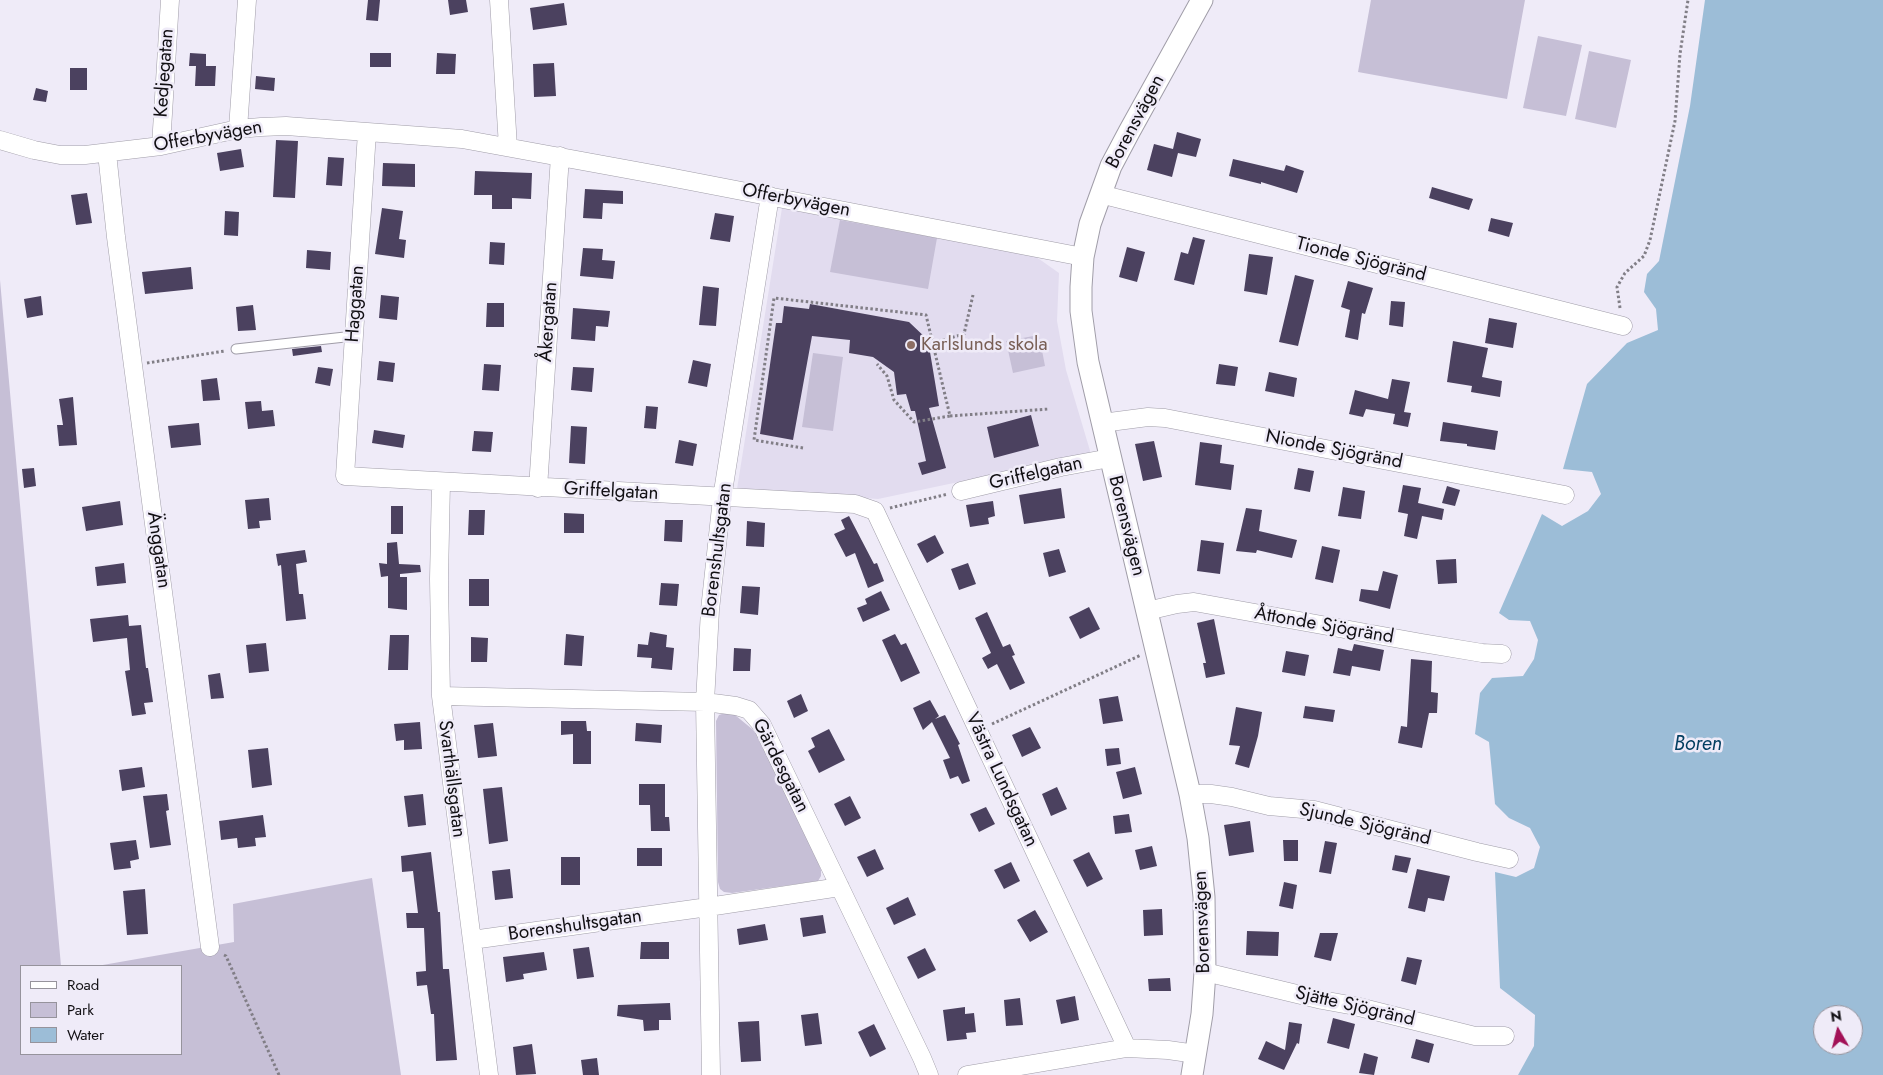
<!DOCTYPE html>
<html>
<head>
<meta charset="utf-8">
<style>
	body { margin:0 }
	#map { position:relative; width:1883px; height:1075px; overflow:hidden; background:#efebf8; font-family:Jost,sans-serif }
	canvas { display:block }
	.legend { position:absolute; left:20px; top:965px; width:162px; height:90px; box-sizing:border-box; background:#efebf8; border:1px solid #96939c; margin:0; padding:6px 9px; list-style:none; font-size:15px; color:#110f13 }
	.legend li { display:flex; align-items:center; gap:10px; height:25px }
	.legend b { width:25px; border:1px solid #96939c }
	.north { position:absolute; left:1813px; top:1005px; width:50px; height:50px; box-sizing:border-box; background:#efebf8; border:1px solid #96939c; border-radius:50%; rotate:352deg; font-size:14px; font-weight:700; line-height:20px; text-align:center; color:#110f13 }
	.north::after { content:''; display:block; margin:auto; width:18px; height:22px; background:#a21157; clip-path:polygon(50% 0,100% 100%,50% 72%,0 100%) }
</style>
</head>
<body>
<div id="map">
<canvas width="1883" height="1075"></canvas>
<ul class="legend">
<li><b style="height:6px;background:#fff"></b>Road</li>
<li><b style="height:14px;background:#c6bfd6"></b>Park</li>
<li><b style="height:14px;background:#9cbdd7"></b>Water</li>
</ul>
<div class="north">N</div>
</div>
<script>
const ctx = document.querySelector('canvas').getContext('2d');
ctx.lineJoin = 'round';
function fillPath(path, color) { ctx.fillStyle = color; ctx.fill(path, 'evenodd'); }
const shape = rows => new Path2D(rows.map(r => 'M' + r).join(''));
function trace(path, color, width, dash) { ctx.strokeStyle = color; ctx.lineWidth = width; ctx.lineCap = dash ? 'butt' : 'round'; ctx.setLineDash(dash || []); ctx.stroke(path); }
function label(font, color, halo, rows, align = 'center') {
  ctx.font = font + ' Jost,sans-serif'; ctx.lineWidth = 5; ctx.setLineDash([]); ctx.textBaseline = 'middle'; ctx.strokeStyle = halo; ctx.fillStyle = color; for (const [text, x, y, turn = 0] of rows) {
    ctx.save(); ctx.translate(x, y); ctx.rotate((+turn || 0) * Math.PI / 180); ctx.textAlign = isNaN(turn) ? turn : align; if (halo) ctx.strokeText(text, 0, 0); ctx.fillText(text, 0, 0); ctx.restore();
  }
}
const built = shape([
	[782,208,1032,254,1059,273,1057,321,1066,370,1091,454,878,499,737,489]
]);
const green = shape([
	[1371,0,1525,0,1507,99,1358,72],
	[1538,36,1582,45,1566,116,1523,108],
	[1589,51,1631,60,1616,128,1575,119],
	[840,220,937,238,928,289,830,272],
	[0,280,61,966,21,966,21,1054,181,1054,181,966,97,966,234,942,233,904,372,878,401,1075,0,1075],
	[1039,335,1045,366,1013,373,1006,341],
	[813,353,843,357,833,431,802,427],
	[725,713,735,715,757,733,816,856,821,870,821,876,818,881,732,893,724,892,720,889,718,882,716,721,719,715]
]);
const water = shape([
	[1705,0,1883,0,1883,1075,1518,1075,1534,1046,1535,1015,1500,988,1495,872,1516,877,1534,868,1540,847,1530,828,1509,818,1495,804,1489,742,1475,734,1480,693,1492,678,1523,676,1534,659,1538,640,1530,621,1509,620,1499,613,1542,514,1562,526,1588,511,1601,494,1592,472,1563,469,1587,384,1627,343,1658,330,1656,309,1644,292,1647,274,1659,261,1690,106],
	[1823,1015,1853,1015,1853,1045,1823,1045]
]);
const building = shape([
	[368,0,380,0,378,21,366,20],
	[448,0,466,0,468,12,450,15],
	[564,3,567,25,533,30,530,8],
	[190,53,206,54,206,66,216,66,215,86,195,86,196,66,189,66],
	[370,53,391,53,391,67,370,67],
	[437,53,456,54,455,74,436,74],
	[554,63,556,96,534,97,533,64],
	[70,68,87,68,87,90,70,90],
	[256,76,275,78,274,91,255,89],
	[36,88,48,91,46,102,33,100],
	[1177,132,1201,139,1196,157,1178,153,1172,177,1147,170,1154,144,1173,149],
	[276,140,298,141,295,198,273,197],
	[241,149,244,167,220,171,217,153],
	[328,157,344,158,342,186,326,185],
	[1233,159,1284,171,1286,165,1304,171,1297,193,1261,182,1261,184,1229,176],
	[383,163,415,164,415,187,382,186],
	[475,171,532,173,531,199,512,198,512,209,492,209,492,195,474,195],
	[1432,187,1473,199,1469,210,1429,198],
	[585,189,623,191,623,204,603,203,602,219,583,218],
	[87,193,92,223,76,225,71,195],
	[382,208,403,211,399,239,406,240,404,258,375,254],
	[225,211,239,212,238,236,224,235],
	[715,213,734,216,730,242,710,239],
	[1491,218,1513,223,1509,237,1488,231],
	[1193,237,1205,240,1194,285,1174,280,1181,252,1188,254],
	[490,242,505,243,504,265,489,264],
	[1127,247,1145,252,1137,282,1119,277],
	[583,248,603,249,602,260,615,261,613,279,580,276],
	[307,250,331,252,330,270,306,268],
	[1249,254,1273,257,1267,295,1244,291],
	[191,267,193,289,145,294,142,272],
	[1295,275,1314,280,1298,346,1279,342],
	[1348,281,1373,288,1365,314,1362,313,1358,340,1345,337,1350,310,1341,307],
	[703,286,719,288,716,326,699,325],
	[381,295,399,297,397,320,379,318],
	[41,296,43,315,27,318,24,299],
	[1391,301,1405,302,1403,327,1389,325],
	[487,303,504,303,504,327,486,327],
	[810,304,909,322,928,340,939,406,929,408,946,468,922,475,918,463,926,461,915,411,911,411,906,394,897,395,894,372,873,357,849,353,850,340,812,336,793,440,760,434,776,323,782,323,784,306,809,309],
	[253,305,256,330,238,331,236,307],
	[573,308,610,311,608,327,596,326,595,341,571,339],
	[1489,318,1517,323,1513,348,1485,343],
	[1453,341,1488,348,1482,377,1502,381,1500,397,1471,392,1472,386,1447,382],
	[321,346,322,352,293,356,292,349],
	[693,360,711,364,707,387,688,383],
	[379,361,395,363,393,382,377,380],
	[484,364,501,365,499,391,482,390],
	[1219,364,1238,367,1235,386,1216,384],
	[318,367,333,369,330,386,315,383],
	[573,367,594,368,592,392,571,390],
	[1269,372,1297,378,1294,397,1265,391],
	[217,378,220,400,203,401,201,380],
	[1392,379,1410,382,1404,412,1411,413,1408,427,1393,424,1395,414,1366,409,1363,417,1349,414,1355,390,1388,399],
	[73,397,77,445,59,446,57,425,63,425,59,399],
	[261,401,262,411,273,410,275,426,248,429,245,402],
	[646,406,658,407,656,429,644,428],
	[1031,415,1039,446,994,458,987,427],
	[1443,422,1498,431,1495,450,1467,446,1467,444,1440,441],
	[199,423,201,445,171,448,168,426],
	[571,426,587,427,585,464,569,463],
	[374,430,405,435,403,448,372,443],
	[474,431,493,432,491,452,472,451],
	[679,440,697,444,693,466,675,463],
	[1154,441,1162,477,1143,481,1135,444],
	[1200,442,1222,445,1220,463,1234,465,1231,490,1195,485],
	[34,468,36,486,24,488,22,469],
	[1298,468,1314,471,1310,492,1294,489],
	[1403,485,1421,488,1418,503,1444,509,1442,520,1422,516,1417,539,1404,536,1408,514,1398,512],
	[1447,486,1460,490,1455,506,1442,503],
	[1343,487,1365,491,1361,519,1338,516],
	[1061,488,1065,518,1024,524,1019,495],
	[269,498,271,520,259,521,260,528,248,529,245,500],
	[120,501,123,525,86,531,82,507],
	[993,501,995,516,988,518,989,524,970,527,966,505],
	[391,506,403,506,403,534,391,534],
	[1246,508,1262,510,1259,531,1297,540,1292,558,1257,550,1256,553,1236,551],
	[469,510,485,510,484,535,468,535],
	[564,513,584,514,584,533,564,533],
	[849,516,874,564,877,563,884,581,868,588,855,553,846,557,834,534,845,529,841,520],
	[665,520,683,520,682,542,664,541],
	[747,521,765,523,764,547,746,546],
	[935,535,944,553,927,563,917,544],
	[1201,540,1224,543,1220,574,1197,571],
	[397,542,399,564,420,565,421,572,400,574,400,577,407,577,407,610,388,608,388,576,381,577,379,563,387,564,387,543],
	[1322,546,1340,550,1333,583,1315,579],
	[1059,549,1066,572,1049,577,1043,553],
	[305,550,307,562,296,564,299,594,303,594,306,619,286,621,281,565,278,566,276,554],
	[1456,559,1457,583,1438,584,1436,560],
	[124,563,126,583,97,586,95,567],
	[968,563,976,584,959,590,951,569],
	[1383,571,1398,575,1390,609,1359,601,1361,589,1378,591],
	[469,579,489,579,489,606,469,606],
	[661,583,679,584,677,606,659,605],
	[742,586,760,587,758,615,740,613],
	[881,591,890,610,863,622,857,608,867,604,865,599],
	[1089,607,1100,629,1080,639,1069,617],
	[987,612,1003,647,1010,644,1015,655,1012,656,1025,683,1010,690,997,664,988,669,982,658,991,653,975,618],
	[128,615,129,626,141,625,146,668,148,668,153,702,144,703,146,714,132,716,125,671,130,670,127,638,93,642,90,619],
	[1214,619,1225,674,1206,678,1203,663,1206,663,1197,623],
	[650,632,667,635,666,647,674,648,672,670,651,668,652,658,637,657,638,644,648,645],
	[566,634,584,636,582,666,564,665],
	[895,634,901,645,906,643,920,673,901,682,882,640],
	[390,635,409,635,408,670,388,670],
	[471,637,488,638,487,662,471,662],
	[266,643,269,671,249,673,246,645],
	[1354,644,1384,650,1380,671,1352,666,1350,676,1333,673,1338,648,1352,651],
	[734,648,751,649,750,671,733,671],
	[1286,651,1309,655,1305,676,1282,672],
	[1411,659,1432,661,1431,692,1438,693,1437,713,1429,713,1422,748,1398,743,1401,726,1407,727],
	[220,673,224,698,211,699,208,675],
	[801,694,808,711,794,718,787,701],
	[1118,696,1123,721,1103,724,1099,699],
	[930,700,939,716,935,719,945,715,960,744,958,745,970,781,962,784,958,776,950,779,943,760,950,758,932,722,923,730,913,708],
	[1305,706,1335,710,1333,722,1303,718],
	[1236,707,1262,712,1258,736,1249,768,1235,764,1240,746,1229,745],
	[561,721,586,721,587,731,591,731,591,764,573,764,573,734,561,735],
	[420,722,422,749,404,750,404,740,396,741,394,724],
	[493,723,497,756,478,758,474,725],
	[636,723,662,725,661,743,635,741],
	[1030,727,1041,748,1022,757,1012,735],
	[829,729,845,760,819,773,808,751,815,747,811,738],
	[268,748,272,785,252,788,248,750],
	[1119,748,1121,764,1107,766,1105,749],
	[142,767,145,787,122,791,119,770],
	[1135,767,1142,794,1123,799,1116,772],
	[639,784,665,784,665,817,669,817,670,831,651,831,650,805,639,805],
	[502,787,508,841,489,844,483,789],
	[1057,787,1067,809,1051,816,1042,794],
	[167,794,169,810,166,811,171,845,150,848,143,796],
	[423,794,426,825,408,827,404,796],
	[850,796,861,818,845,826,834,804],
	[986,807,995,824,979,832,970,814],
	[1129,814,1132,832,1115,834,1113,816],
	[263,815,266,837,255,838,256,846,238,848,237,838,221,840,219,821],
	[1250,821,1254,852,1229,856,1224,825],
	[136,840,139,859,130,861,131,868,114,870,110,843],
	[1283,840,1298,840,1298,861,1284,861],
	[1325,841,1337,843,1331,874,1319,872],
	[1152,846,1157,866,1140,870,1135,850],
	[637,848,662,848,662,866,637,866],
	[875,849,884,869,867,877,857,857],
	[431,852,438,912,440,912,443,969,449,969,457,1060,436,1061,434,1014,431,1014,427,985,417,986,416,972,426,971,424,928,407,928,406,913,418,913,413,871,402,872,401,856],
	[1089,852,1103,879,1087,887,1073,860],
	[1395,855,1411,858,1407,873,1392,870],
	[561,857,580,857,580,885,561,885],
	[1011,862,1020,881,1004,889,994,870],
	[510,869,513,898,495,900,492,871],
	[1417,869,1450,876,1444,901,1428,898,1425,912,1408,908],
	[1284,882,1297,885,1293,909,1279,906],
	[145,889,148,934,127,935,123,891],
	[908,897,916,915,894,925,886,908],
	[1162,909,1163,935,1144,936,1143,910],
	[1035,910,1048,932,1030,942,1017,920],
	[823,915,826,933,803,937,800,918],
	[765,924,768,940,739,945,737,929],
	[1247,931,1279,932,1278,956,1246,955],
	[1320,933,1338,933,1331,961,1314,957],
	[641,942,669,942,669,959,640,959],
	[589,947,594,977,577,979,573,949],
	[925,948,936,970,918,979,907,957],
	[544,952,547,970,523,974,524,979,506,982,503,957],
	[1407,957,1422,960,1416,985,1401,981],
	[1170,978,1171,991,1149,991,1148,979],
	[1075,996,1079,1020,1061,1024,1056,1000],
	[1020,998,1023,1025,1006,1026,1004,1000],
	[670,1003,671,1020,659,1020,659,1030,644,1031,643,1020,617,1016,618,1005],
	[965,1007,965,1014,974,1013,976,1032,966,1033,967,1039,947,1041,943,1010],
	[818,1013,822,1044,805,1046,801,1015],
	[1333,1018,1355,1024,1349,1049,1327,1043],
	[759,1021,761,1061,741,1062,738,1022],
	[1289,1022,1302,1024,1299,1044,1297,1043,1284,1070,1258,1059,1266,1041,1285,1050],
	[874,1024,886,1049,870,1057,858,1032],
	[1416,1039,1434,1044,1429,1063,1411,1058],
	[532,1044,536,1074,516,1075,513,1047],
	[1364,1053,1378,1057,1374,1075,1359,1073],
	[597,1058,599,1075,583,1075,581,1060]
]);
const path = shape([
	[1620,308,1617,287,1625,273,1644,256,1650,240,1675,121,1680,54,1688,0],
	[933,343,964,334,973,295],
	[147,363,225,351],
	[950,416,1049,409],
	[803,448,754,440,774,298,926,315,950,416,914,422,894,400,887,376,877,364],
	[890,508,948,494],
	[992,724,1141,655],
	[224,955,226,956,279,1075]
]);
const service = shape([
	[236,349,354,336]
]);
const minor = shape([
	[499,0,508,147],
	[238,129,247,0],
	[367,132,345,476,855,504,875,511,1127,1048],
	[0,140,34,150,60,155,85,155,161,146,238,129,261,127,286,126,462,139,664,176,1083,257],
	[161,146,170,0],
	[107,153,116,237,210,947],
	[1100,194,1623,326],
	[1102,423,1148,417,1165,418,1565,495],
	[441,482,439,579,441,696,489,1075],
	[538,488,560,156],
	[961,491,1061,467,1110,458],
	[1147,611,1177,604,1194,602,1422,643,1482,653,1502,654],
	[441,696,705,702,736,706,749,710,762,725,922,1058,929,1075],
	[1190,794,1211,794,1232,797,1269,806,1314,810,1477,852,1509,859],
	[472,940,708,907,840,887],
	[1205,972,1322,1000,1355,1006,1475,1036,1505,1036],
	[711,1075,705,702,710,610,722,498,770,196],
	[967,1075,1127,1048,1168,1050,1196,1054]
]);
const tertiary = shape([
	[1192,1075,1202,1014,1205,972,1204,897,1198,838,1190,794,1088,362,1081,311,1081,287,1083,257,1090,224,1111,166,1129,132,1202,0]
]);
const markers = [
	[911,345,5,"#8d6e63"]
];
const streetNames = [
	["Kedjegatan",165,73,-86],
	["Borensvägen",1136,122,-62],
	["Offerbyvägen",208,137,-10],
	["Offerbyvägen",796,201,11],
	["Tionde Sjögränd",1361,260,14],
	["Haggatan",356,304,-86],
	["Åkergatan",549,322,-86],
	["Nionde Sjögränd",1334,450,11],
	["Griffelgatan",1036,474,-13],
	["Griffelgatan",611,492,3],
	["Borensvägen",1126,526,76],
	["Änggatan",158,550,82],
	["Borenshultsgatan",718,550,-83],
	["Åttonde Sjögränd",1324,626,10],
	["Gärdesgatan",780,766,63],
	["Svarthällsgatan",451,779,83],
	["Västra Lundsgatan",1001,780,65],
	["Sjunde Sjögränd",1365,825,13],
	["Borensvägen",1203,922,-92],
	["Borenshultsgatan",575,926,-8],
	["Sjätte Sjögränd",1355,1007,13]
];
const educationNames = [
	["Karlslunds skola",921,345]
];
const waterNames = [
	["Boren",1698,745]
];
fillPath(built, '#e2dcef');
fillPath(green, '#c6bfd6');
fillPath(water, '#9cbdd7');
fillPath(building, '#4b415f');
trace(service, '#a09da8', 11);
trace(minor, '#a09da8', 19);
trace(tertiary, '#a09da8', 23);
trace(path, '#817e86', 3, [2.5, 2.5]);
trace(service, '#fff', 9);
trace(minor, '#fff', 18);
trace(tertiary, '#fff', 21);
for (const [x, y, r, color] of markers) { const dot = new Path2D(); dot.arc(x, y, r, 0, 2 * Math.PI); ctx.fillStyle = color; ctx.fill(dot); trace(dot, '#efebf8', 2); }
label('19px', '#110f13', '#efebf8', streetNames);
label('19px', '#785e54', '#efebf8', educationNames, 'left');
label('italic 20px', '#033f61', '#efebf8', waterNames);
</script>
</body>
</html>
